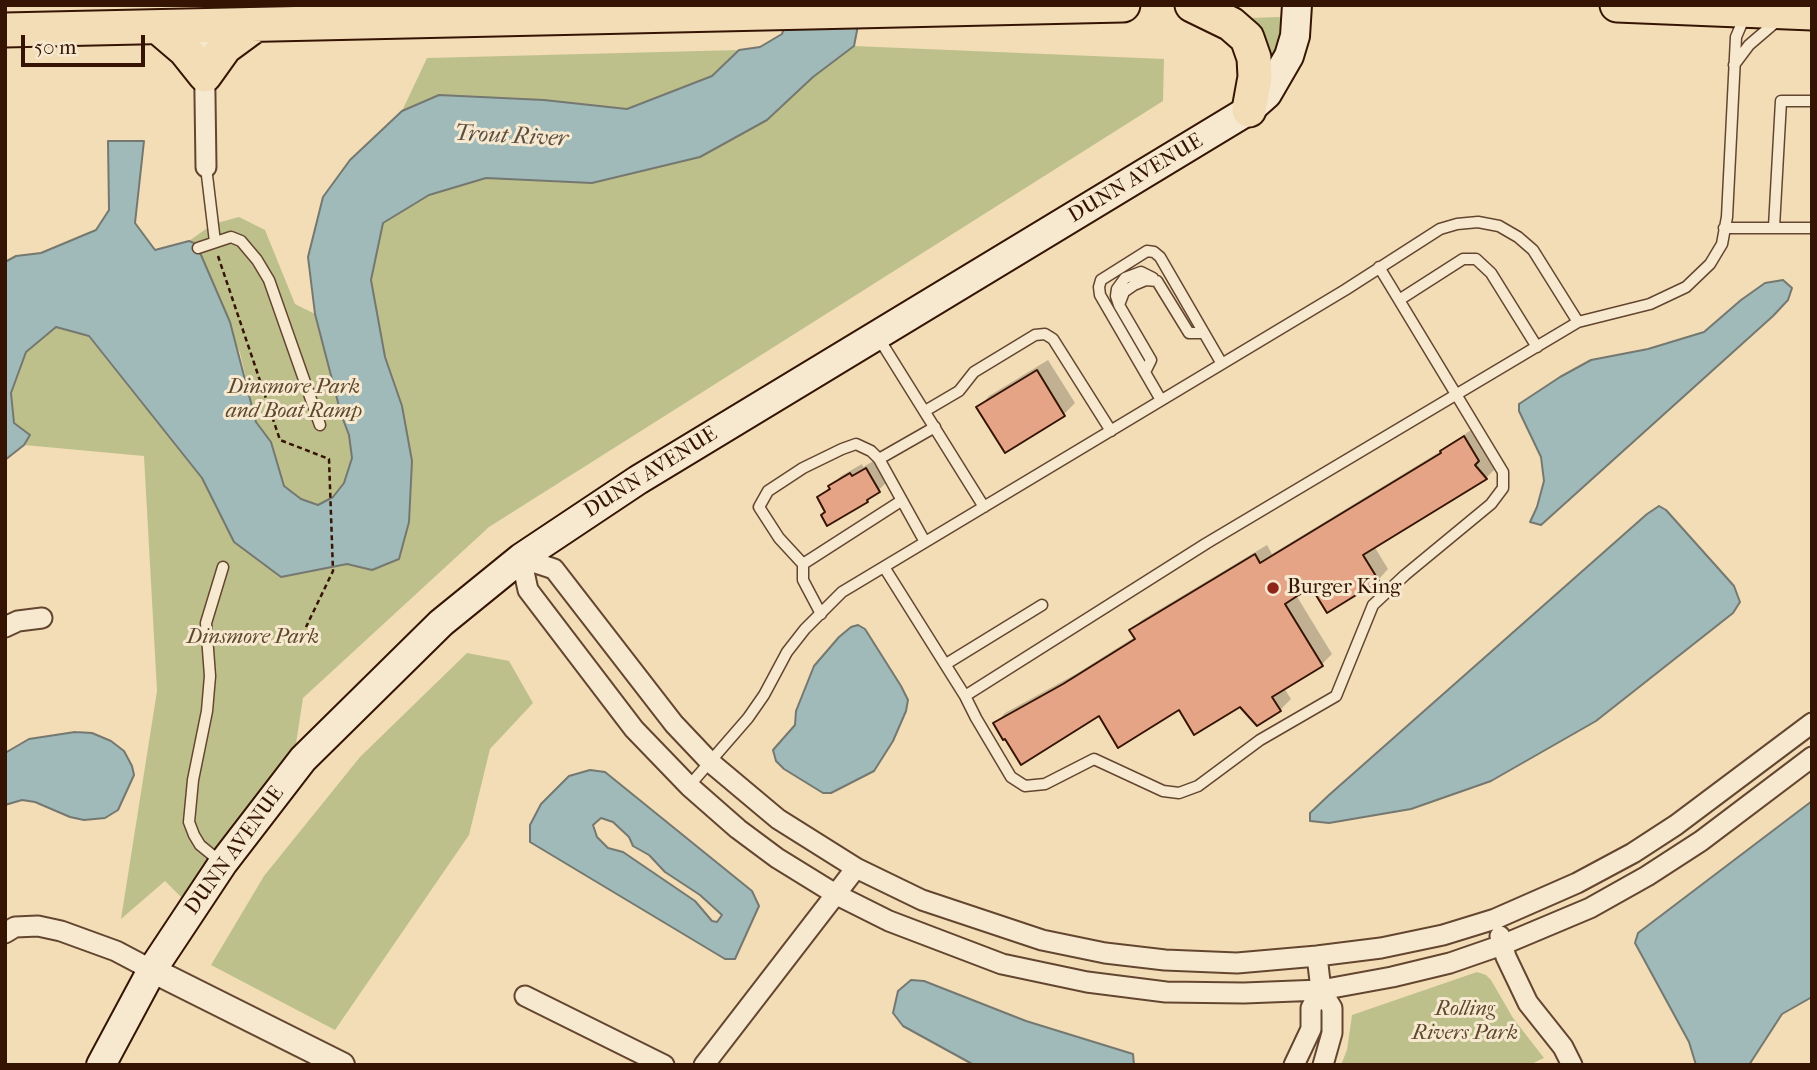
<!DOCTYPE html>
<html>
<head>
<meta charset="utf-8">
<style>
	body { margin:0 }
	#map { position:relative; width:1817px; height:1070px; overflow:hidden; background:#f2ddb6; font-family:"IM FELL French Canon",serif }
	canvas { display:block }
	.frame { position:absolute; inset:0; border:7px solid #351404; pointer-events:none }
	.scale { position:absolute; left:21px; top:35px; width:124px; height:32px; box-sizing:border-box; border:4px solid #351404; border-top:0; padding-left:9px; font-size:21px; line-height:24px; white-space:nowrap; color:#351404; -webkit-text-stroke:5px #f7e9d0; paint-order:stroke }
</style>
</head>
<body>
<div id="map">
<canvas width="1817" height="1070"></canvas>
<div class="frame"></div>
<div class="scale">50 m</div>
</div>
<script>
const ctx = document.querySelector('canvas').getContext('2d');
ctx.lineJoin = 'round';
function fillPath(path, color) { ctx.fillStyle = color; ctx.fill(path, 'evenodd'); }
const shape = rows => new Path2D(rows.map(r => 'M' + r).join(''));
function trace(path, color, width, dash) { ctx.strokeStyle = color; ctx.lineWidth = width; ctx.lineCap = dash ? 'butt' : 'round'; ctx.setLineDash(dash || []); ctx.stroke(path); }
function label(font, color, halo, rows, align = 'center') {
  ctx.font = font + ' "IM FELL French Canon",serif'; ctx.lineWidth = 6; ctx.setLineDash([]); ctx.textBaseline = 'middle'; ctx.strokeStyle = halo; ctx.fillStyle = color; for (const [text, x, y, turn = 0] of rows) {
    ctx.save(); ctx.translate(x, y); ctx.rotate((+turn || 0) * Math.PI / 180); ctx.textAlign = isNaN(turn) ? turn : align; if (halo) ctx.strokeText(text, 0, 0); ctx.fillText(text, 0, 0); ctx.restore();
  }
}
const green = shape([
	[1281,17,1279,36,1275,50,1269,58,1249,18],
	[854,46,1164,59,1163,101,489,527,303,698,295,750,238,821,182,898,165,881,121,919,157,691,144,456,24,445,30,435,14,423,11,393,26,351,55,327,88,336,202,478,235,542,281,577,347,564,372,570,402,406,385,357,371,280,383,223,429,195,486,178,592,183,813,77],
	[739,50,712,76,627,109,544,100,439,95,402,111,427,58],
	[239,217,265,230,295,304,315,314,341,414,349,435,352,458,345,483,333,497,318,505,301,499,284,486,271,442,256,422,240,353,194,243,189,241,213,224],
	[467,653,509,661,533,703,490,749,469,835,335,1030,211,965,264,876,360,757],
	[1477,972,1486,975,1491,980,1513,1018,1544,1058,1529,1065,1341,1065,1347,1050,1352,1015]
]);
const water = shape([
	[792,5,862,5,854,46,813,77,767,120,700,157,592,183,486,178,429,195,383,223,371,280,385,357,402,406,412,461,409,522,399,559,372,570,347,564,281,577,234,542,202,478,89,336,56,327,26,352,11,393,14,423,30,435,24,445,5,460,5,262,16,256,41,253,96,230,109,210,108,141,144,141,135,223,155,250,189,241,194,243,198,248,230,322,256,422,271,442,284,486,301,499,318,505,333,497,344,483,352,458,349,435,341,414,315,314,308,257,323,197,350,160,402,111,439,95,544,100,627,109,712,76,739,50,760,47,782,34,792,5],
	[1783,280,1792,288,1788,300,1773,316,1541,525,1530,522,1537,507,1544,481,1541,457,1519,411,1519,404,1560,377,1591,360,1648,349,1704,332,1741,300,1765,283,1783,280],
	[1659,506,1666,510,1734,586,1740,602,1733,613,1596,721,1491,781,1411,809,1329,823,1310,821,1310,813,1329,795,1647,514,1659,506],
	[858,625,865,629,901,686,908,700,906,711,893,741,874,771,831,793,823,793,784,769,776,761,773,750,795,725,796,711,814,666,839,637,851,627,858,625],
	[75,732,92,733,111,741,124,751,132,766,134,775,118,810,105,818,84,820,70,817,35,802,22,800,5,805,5,753,29,739,75,732],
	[590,770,605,772,752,891,759,906,735,959,725,959,530,842,530,825,541,804,569,776,590,770],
	[601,818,613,822,629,837,633,846,649,855,665,872,700,895,722,915,717,922,712,921,695,901,623,852,608,848,597,837,593,825,601,818],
	[1812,801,1812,997,1782,1014,1749,1065,1696,1065,1689,1042,1635,943,1638,933,1812,801],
	[911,980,924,981,1026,1021,1133,1054,1134,1065,974,1065,903,1026,893,1013,898,991,911,980]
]);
const shadow = shape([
	[1048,360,1075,403,1064,414,1005,451,979,407,989,396],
	[1475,427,1488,449,1485,453,1497,467,1486,478,1374,546,1388,569,1378,580,1312,585,1296,595,1332,654,1322,664,1284,688,1291,699,1280,710,1240,704,995,724,1005,713,1076,674,1135,637,1131,630,1142,620,1267,545,1272,554,1446,448],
	[877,459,889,480,867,501,828,523,827,511,819,497,841,476,862,464,863,467]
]);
const building = shape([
	[1037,370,1065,416,1005,453,976,407,1037,370],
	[1464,436,1479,461,1475,465,1487,479,1363,555,1379,581,1327,613,1311,587,1285,604,1323,666,1272,697,1281,711,1257,726,1240,707,1194,735,1179,710,1118,748,1099,716,1021,765,1005,739,1003,740,993,723,1063,684,1135,639,1129,630,1255,554,1260,563,1441,453,1440,451,1464,436],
	[866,468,880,492,867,500,868,502,827,526,821,515,825,512,817,497,830,489,828,486,850,473,852,476,866,468]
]);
const path = shape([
	[218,256,280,440,329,459,333,571,306,627]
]);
const service = shape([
	[1734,65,1749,45,1777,21],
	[206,167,215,242],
	[1774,227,1781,101,1812,101],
	[1724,228,1812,228],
	[198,248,231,237,241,241,257,260,269,280,320,425],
	[1379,267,1399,300,1463,259,1476,259,1491,273,1537,347],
	[1119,305,1116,296,1117,289,1125,278,1141,272,1153,278],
	[878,337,984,507],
	[1145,372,1151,360,1119,305,1124,292,1134,285,1146,280,1157,281,1189,333,1204,333],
	[1161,400,1100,295,1099,287,1101,280,1147,251,1154,252,1160,257,1222,364],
	[925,411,959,391,974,372,1035,335,1045,334,1053,339,1111,431],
	[925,542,879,459,935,427],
	[803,564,901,501],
	[884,567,965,696,976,718,1011,777,1025,786,1045,784,1094,759,1163,791,1179,793,1198,786,1260,740,1336,696,1373,605,1405,575,1491,504,1503,488,1503,472,1399,300],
	[821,614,803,580,803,564,779,538,759,507,768,491,803,468,842,449,856,444,871,451,879,459],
	[946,664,1042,605],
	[965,696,1207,543,1578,322,1650,304,1686,287,1710,264,1722,244,1727,217,1736,37,1745,16],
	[689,786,748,718,764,695,787,652,805,629,842,592,1345,290,1440,229,1457,224,1478,222,1499,226,1518,237,1533,250,1578,322],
	[222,863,200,845,194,835,189,822,193,780,207,711,210,676,206,623,223,567]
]);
const minor = shape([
	[204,26,206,167],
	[521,558,528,590,634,729,689,786,738,829,777,858,837,895,889,921,1002,964,1087,982,1166,992,1244,993,1321,990,1392,977,1450,963,1502,945,1590,908,1647,876,1701,841,1812,757],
	[521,558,554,569,674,724,710,762,778,819,856,868,922,900,1042,940,1105,953,1165,960,1237,963,1317,956,1381,948,1443,935,1495,919,1577,883,1633,853,1676,825,1812,723],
	[5,627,18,621,42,618],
	[5,933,15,927,38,926,61,931,116,951,152,970],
	[1500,936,1506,957,1528,1003,1563,1047,1572,1065],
	[1317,956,1321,990,1332,1008,1332,1033,1323,1065],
	[525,996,664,1065],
	[704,1065,856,868],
	[1294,1065,1311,1029,1311,1008,1321,990]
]);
const tertiary = shape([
	[152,970,342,1065]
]);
const secondary = shape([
	[101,1065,152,970,223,863,303,759,441,623,521,558,638,480,1249,110,1267,94,1289,56,1295,36,1297,5]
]);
const trunk = shape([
	[1192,5,1231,24,1247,38,1254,58,1255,77,1249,110],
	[1617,5,1812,13],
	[158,27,185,50,205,75,225,47,255,25],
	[5,30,1123,5]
]);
const markers = [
	[1273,588,7,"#8f2418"]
];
const streetNames = [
	["DUNN AVENUE",1136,179,-31],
	["DUNN AVENUE",651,473,-32],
	["DUNN AVENUE",235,851,-54]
];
const parkNames = [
	["Dinsmore Park",294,388],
	["and Boat Ramp",294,412],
	["Dinsmore Park",253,638],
	["Rolling",1465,1010],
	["Rivers Park",1465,1034]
];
const poiNames = [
	["Burger King",1287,588]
];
const waterNames = [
	["Trout River",511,137,3]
];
fillPath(green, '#bec08c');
fillPath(water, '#9fbab8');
trace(water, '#757870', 2);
fillPath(shadow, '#0003');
fillPath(building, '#e6a487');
trace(building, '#351404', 2);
trace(service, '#644630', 13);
trace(minor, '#644630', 23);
trace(tertiary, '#644630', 28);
trace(secondary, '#351404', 32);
trace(trunk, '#351404', 37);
trace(path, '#351404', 2.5, [5, 3.5]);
trace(service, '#f7e9d0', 10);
trace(minor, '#f7e9d0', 19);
trace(tertiary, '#f7e9d0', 24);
trace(secondary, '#f7e9d0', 28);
trace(trunk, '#f2ddb6', 33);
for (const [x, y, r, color] of markers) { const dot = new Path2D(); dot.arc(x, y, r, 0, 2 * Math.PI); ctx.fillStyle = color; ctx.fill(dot); trace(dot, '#f7e9d0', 2.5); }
label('21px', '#351404', '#f7e9d0', streetNames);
label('italic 21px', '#5e482d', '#f7e9d0', parkNames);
label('21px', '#351404', '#f7e9d0', poiNames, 'left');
label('italic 23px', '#5a4e43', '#f7e9d0', waterNames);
</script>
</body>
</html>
